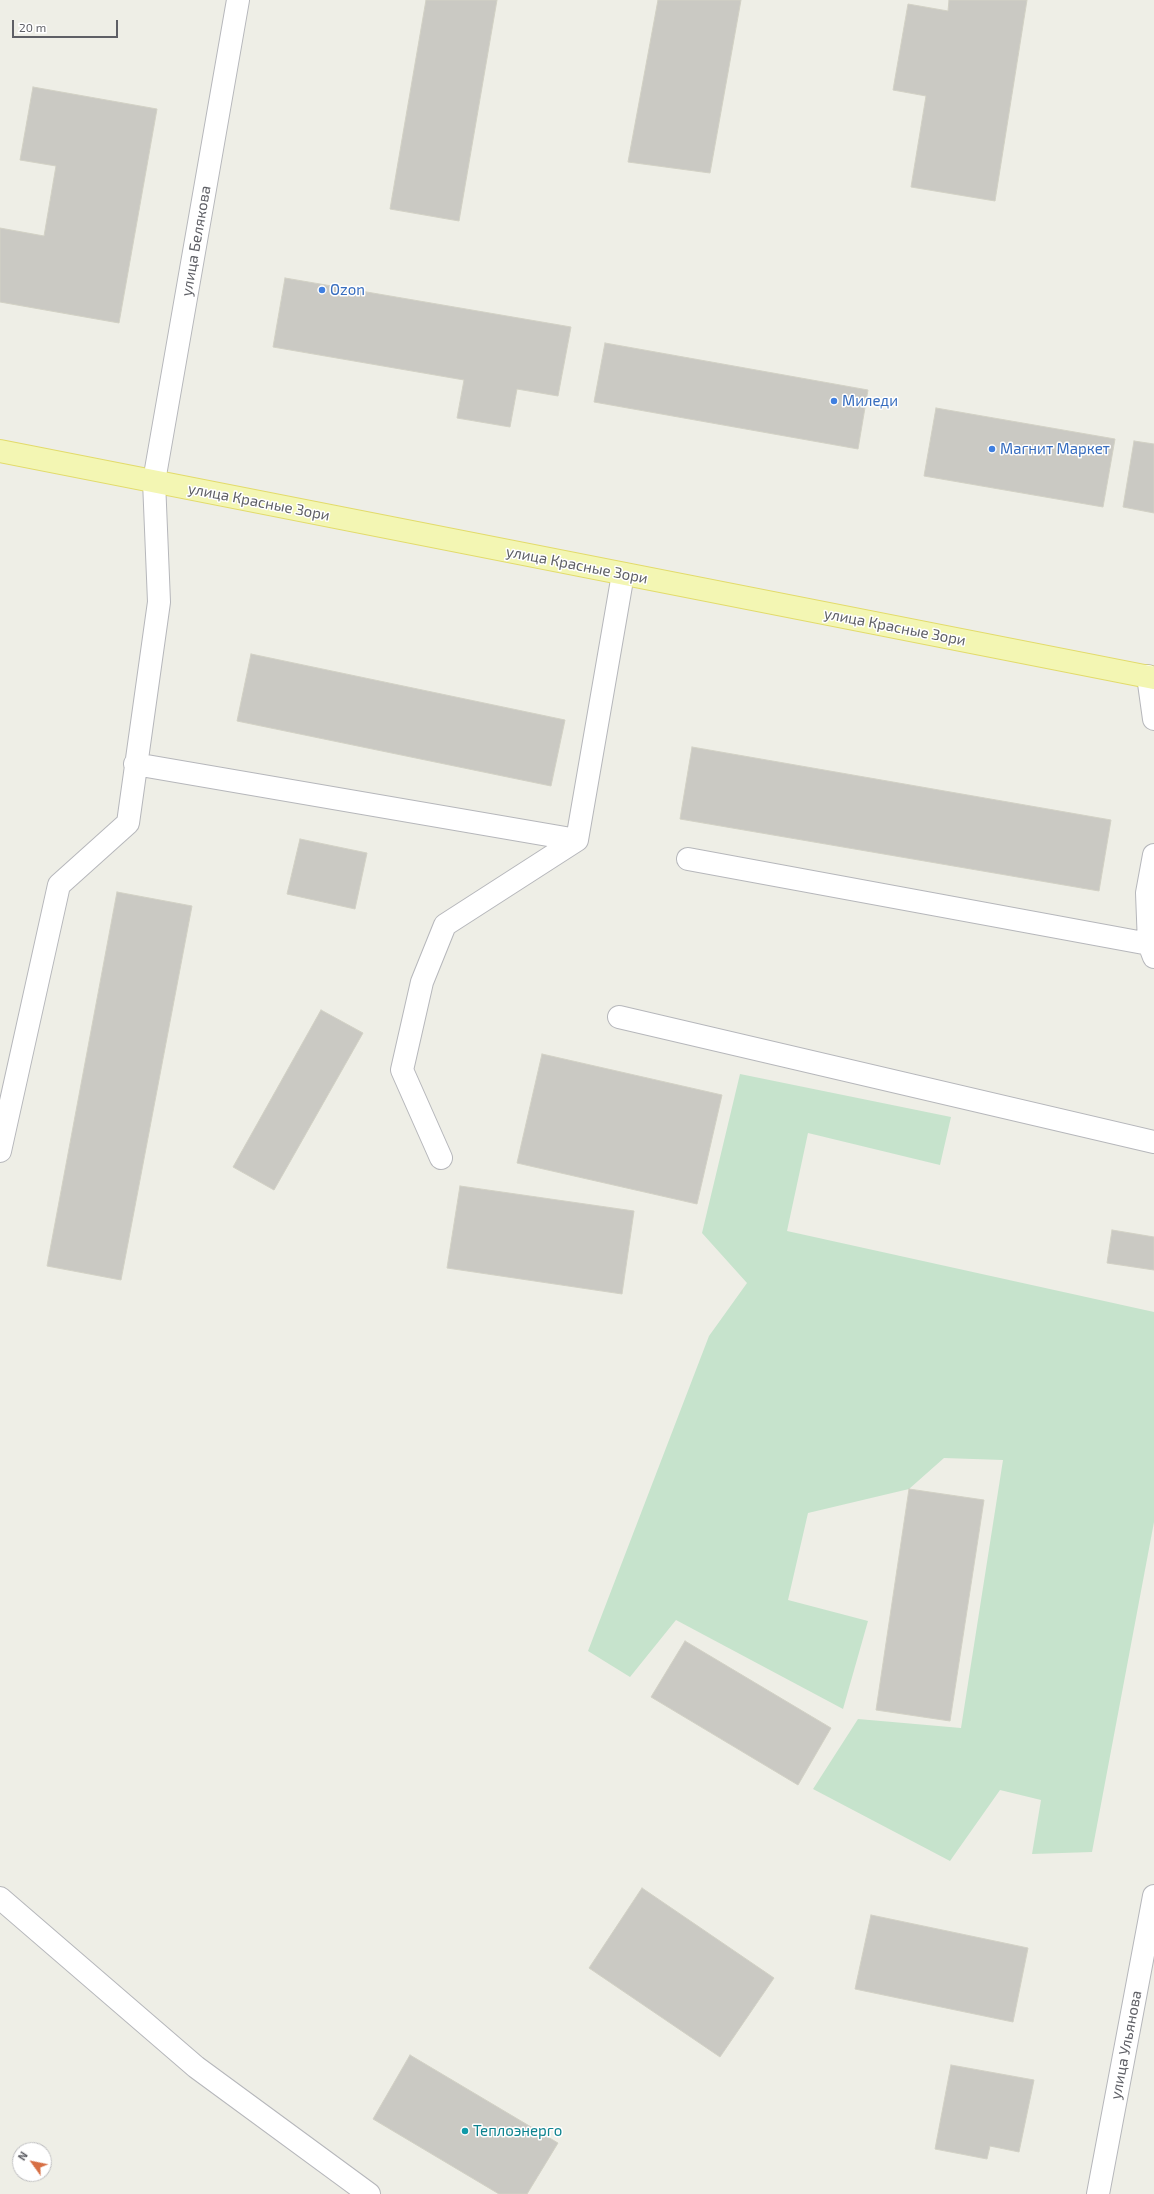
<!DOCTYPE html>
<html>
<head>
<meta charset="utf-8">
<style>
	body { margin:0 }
	#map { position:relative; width:1154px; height:2194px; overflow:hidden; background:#eeeee6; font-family:"Exo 2",sans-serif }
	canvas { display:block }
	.north { position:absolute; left:12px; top:2142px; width:40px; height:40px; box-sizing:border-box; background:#fff; border:1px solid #bfbfc1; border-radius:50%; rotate:303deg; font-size:11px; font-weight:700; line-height:16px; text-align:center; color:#5e5f65 }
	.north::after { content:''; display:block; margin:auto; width:14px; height:18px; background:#d76f44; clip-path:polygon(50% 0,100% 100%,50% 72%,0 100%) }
	.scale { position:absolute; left:12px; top:20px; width:106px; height:18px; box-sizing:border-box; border:2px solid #5e5f65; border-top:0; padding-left:5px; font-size:12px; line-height:14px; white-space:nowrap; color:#5e5f65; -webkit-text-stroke:3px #fff; paint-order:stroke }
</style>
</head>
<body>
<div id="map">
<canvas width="1154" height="2194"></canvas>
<div class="north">N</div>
<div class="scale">20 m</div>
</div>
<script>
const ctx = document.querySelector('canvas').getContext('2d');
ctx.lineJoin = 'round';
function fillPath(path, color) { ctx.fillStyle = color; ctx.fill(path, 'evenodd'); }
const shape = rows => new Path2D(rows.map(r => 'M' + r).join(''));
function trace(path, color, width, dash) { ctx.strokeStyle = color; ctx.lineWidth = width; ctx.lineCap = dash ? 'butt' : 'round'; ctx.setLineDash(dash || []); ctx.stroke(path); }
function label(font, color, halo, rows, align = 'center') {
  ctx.font = font + ' "Exo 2",sans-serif'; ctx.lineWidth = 3; ctx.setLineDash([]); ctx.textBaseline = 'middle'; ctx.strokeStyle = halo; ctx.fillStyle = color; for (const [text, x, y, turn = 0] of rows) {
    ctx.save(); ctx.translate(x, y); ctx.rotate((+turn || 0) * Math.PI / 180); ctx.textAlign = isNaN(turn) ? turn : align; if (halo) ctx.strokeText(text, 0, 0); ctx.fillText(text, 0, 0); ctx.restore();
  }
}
const green = shape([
	[740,1074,951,1117,940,1165,808,1133,787,1231,1154,1312,1154,1522,1092,1852,1032,1854,1041,1800,1000,1790,950,1861,813,1789,858,1719,961,1728,1003,1460,944,1458,909,1489,808,1513,788,1600,868,1621,843,1709,676,1620,630,1677,588,1651,709,1336,747,1283,702,1233]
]);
const building = shape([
	[426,0,497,0,459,221,390,209,426,0],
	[658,0,741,0,710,173,628,162,658,0],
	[949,0,1027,0,995,201,911,187,926,96,893,90,908,4,948,11,949,0],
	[33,87,157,109,119,323,0,302,0,228,44,236,56,166,20,160,33,87],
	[285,278,571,327,558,396,517,389,510,427,457,418,464,380,273,347,285,278],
	[605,343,868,390,858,449,594,402,605,343],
	[936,408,1115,439,1103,507,924,476,936,408],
	[1134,441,1154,444,1154,513,1123,507,1134,441],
	[251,654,565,720,551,786,237,721,251,654],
	[692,747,1111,820,1099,891,680,819,692,747],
	[300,839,367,853,355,909,287,894,300,839],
	[117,892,192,906,121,1280,47,1266,117,892],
	[321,1010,363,1033,274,1190,233,1167,321,1010],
	[542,1054,722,1095,697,1204,517,1163,542,1054],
	[460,1186,634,1211,622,1294,447,1268,460,1186],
	[1112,1230,1154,1237,1154,1270,1107,1263,1112,1230],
	[909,1489,984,1500,950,1721,876,1710,909,1489],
	[685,1641,831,1728,798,1785,651,1697,685,1641],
	[642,1888,774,1978,720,2057,589,1968,642,1888],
	[871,1915,1028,1948,1013,2022,855,1989,871,1915],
	[410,2055,558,2143,527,2194,499,2194,373,2119,410,2055],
	[951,2065,1034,2080,1019,2152,990,2146,987,2159,935,2149,951,2065]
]);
const minor = shape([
	[1148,676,1154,719],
	[135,764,577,840,623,574],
	[688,859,1149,944],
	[1154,957,1149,944,1147,893,1154,855],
	[619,1017,1154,1142],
	[0,1151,59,885,128,823,159,602,154,481,238,0],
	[441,1158,402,1070,422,982,445,925,577,840],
	[0,1898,196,2067,369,2194],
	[1098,2194,1154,1896]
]);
const major = shape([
	[0,451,1154,678]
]);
const markers = [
	[322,290,4,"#3f7fe0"],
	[834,401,4,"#3f7fe0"],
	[992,449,4,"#3f7fe0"],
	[465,2131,4,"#0f9aa8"]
];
const streetNames = [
	["улица Белякова",196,241,-80],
	["улица Красные Зори",259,502,11],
	["улица Красные Зори",577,565,11],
	["улица Красные Зори",895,627,11],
	["улица Ульянова",1126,2045,-79]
];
const shopNames = [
	["Ozon",330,290],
	["Миледи",842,401],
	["Магнит Маркет",1000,449]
];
const cultureNames = [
	["Теплоэнерго",473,2131]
];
fillPath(green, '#c6e3cc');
fillPath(building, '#cac9c3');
trace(building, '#d2d1c5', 1);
trace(minor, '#b6b7bb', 24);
trace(major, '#e2db6b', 24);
trace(minor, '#fff', 22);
trace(major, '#f3f6b3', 22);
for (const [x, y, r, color] of markers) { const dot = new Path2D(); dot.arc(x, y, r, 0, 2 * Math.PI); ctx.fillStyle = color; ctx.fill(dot); trace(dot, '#fff', 1.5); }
label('15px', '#5e5f65', '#fff', streetNames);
label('15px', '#366cbe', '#fff', shopNames, 'left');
label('15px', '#0d838f', '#fff', cultureNames, 'left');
</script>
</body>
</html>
